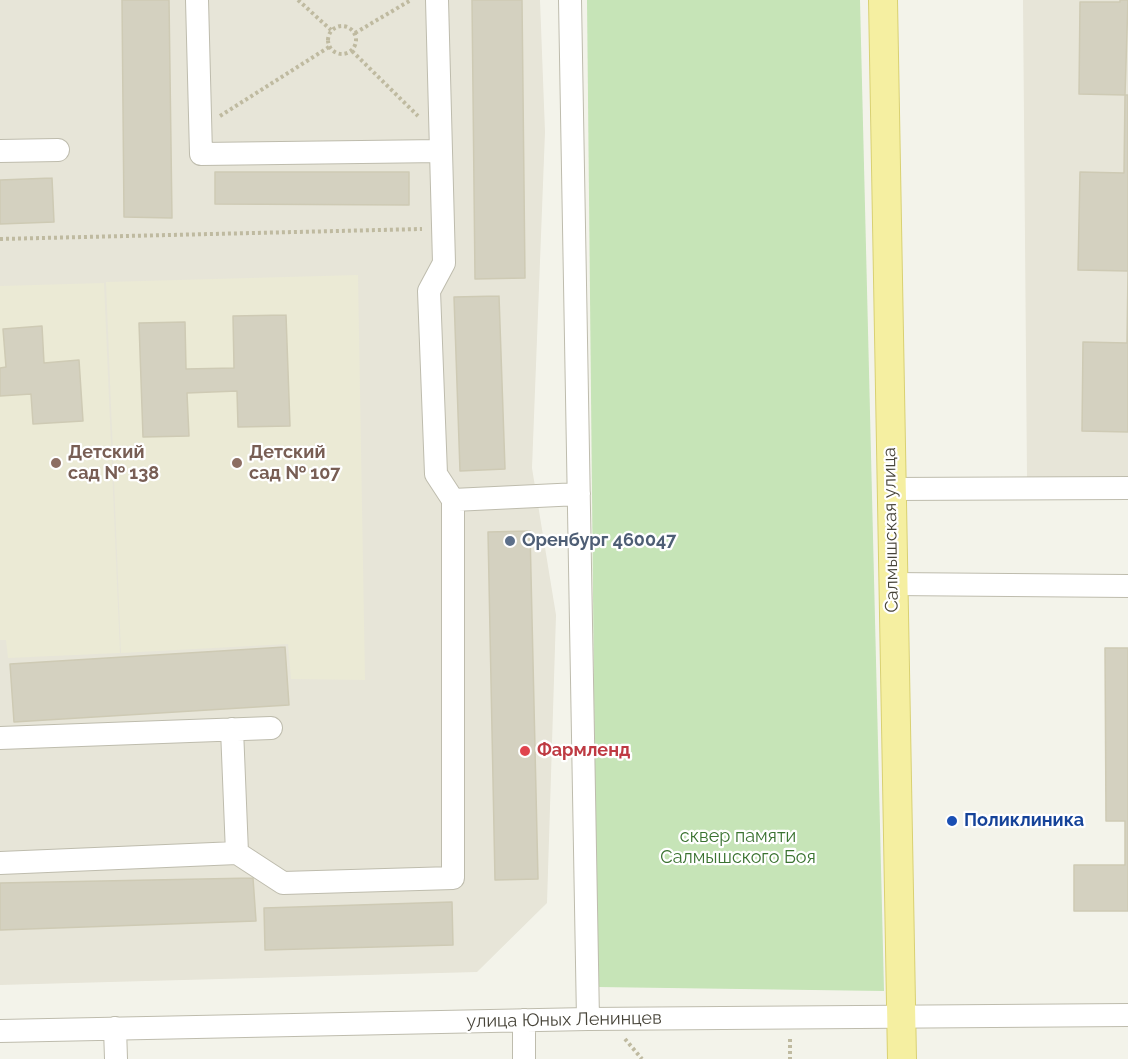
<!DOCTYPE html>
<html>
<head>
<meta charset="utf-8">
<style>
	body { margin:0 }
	canvas { display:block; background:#f3f3ea }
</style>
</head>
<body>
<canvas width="1128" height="1059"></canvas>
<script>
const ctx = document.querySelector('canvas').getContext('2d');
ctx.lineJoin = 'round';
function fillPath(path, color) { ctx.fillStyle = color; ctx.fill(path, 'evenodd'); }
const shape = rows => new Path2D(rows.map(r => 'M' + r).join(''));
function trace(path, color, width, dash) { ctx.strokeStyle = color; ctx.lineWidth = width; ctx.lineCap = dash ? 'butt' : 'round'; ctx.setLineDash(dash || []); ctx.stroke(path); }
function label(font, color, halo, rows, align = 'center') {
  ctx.font = font + ' Raleway,sans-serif'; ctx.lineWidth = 4.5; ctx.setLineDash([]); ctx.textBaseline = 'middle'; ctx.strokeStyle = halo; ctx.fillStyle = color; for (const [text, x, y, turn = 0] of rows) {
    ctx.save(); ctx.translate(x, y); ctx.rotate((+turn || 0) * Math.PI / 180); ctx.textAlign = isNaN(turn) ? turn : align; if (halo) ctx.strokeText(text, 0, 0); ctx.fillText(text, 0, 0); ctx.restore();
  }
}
const residential = shape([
	[0,0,540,0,545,132,532,468,556,615,547,903,477,972,0,985],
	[1023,0,1128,0,1128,478,1027,479]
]);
const education = shape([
	[358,275,365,680,291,679,288,644,121,653,106,282],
	[104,283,120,653,8,658,6,640,0,640,0,286]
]);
const green = shape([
	[587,0,860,0,884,991,597,987]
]);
const building = shape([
	[122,0,169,0,172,218,124,217,122,0],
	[472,0,522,0,525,278,475,279,472,0],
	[1120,0,1128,0,1125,95,1079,94,1080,2,1120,2,1120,0],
	[1125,95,1128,95,1128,271,1078,270,1080,172,1124,173,1125,95],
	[215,172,409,172,409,205,215,204,215,172],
	[52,178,54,222,0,224,0,180,52,178],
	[1128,271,1128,432,1082,431,1083,342,1127,343,1128,271],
	[499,296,505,469,460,471,454,297,499,296],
	[286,315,290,426,238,427,237,391,187,393,189,436,143,437,139,323,185,322,186,369,234,368,233,316,286,315],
	[42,326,44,363,79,360,83,421,33,424,31,394,0,396,0,368,6,367,3,329,42,326],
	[530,531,538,879,495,880,488,532,530,531],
	[285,647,289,705,14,722,10,664,285,647],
	[1105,648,1128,648,1128,911,1074,911,1074,865,1125,865,1125,821,1106,821,1105,648],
	[253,878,256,921,0,930,0,883,253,878],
	[452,902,453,945,265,950,264,908,452,902]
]);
const path = shape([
	[298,0,331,30],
	'328 40a14 14 0 1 1 28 0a14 14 0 1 1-28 0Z',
	[355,33,411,0],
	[352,51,418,116],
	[220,116,329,47],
	[0,239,422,229],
	[625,1039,642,1059],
	[790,1039,790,1059]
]);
const minor = shape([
	[197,0,201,154,441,151,437,0],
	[570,0,588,1019],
	[0,151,58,150],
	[890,489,1128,488],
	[453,500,579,494],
	[892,584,1128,586],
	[232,729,237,853],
	[0,738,271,728],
	[0,863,237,853,283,883,453,878,453,500,436,474,429,291,444,263,441,151],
	[115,1028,116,1059],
	[0,1031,588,1019,1128,1015],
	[524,1059,524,1020]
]);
const major = shape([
	[883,0,902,1059]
]);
const markers = [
	[56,463,6,"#8d6e63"],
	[237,463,6,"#8d6e63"],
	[510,541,6,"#5c6f8a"],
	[525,751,6,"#e0444e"],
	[952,821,6,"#1a4fb4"]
];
const educationNames = [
	["Детский",68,453],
	["сад № 138",68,474],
	["Детский",249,453],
	["сад № 107",249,474]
];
const streetNames = [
	["Салмышская улица",891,530,-91],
	["улица Юных Ленинцев",564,1020,-1]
];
const serviceNames = [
	["Оренбург 460047",522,541]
];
const healthNames = [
	["Фармленд",537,751]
];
const transitNames = [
	["Поликлиника",964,821]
];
const parkNames = [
	["сквер памяти",738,837],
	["Салмышского Боя",738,858]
];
fillPath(residential, '#e7e5d8');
fillPath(education, '#ebead5');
fillPath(green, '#c6e4b7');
fillPath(building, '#d4d1c0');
trace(building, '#cecab4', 1.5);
trace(minor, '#bebcad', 24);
trace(major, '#d9d172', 30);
trace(path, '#bfbaa0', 4, [3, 3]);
trace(minor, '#fff', 22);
trace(major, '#f5efa1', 28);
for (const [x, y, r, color] of markers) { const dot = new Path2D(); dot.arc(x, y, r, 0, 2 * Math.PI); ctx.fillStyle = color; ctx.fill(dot); trace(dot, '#fff', 2); }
label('bold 18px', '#785e54', '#fff', educationNames, 'left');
label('18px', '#474439', '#fff', streetNames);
label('bold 18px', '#4e5e75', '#fff', serviceNames, 'left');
label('bold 18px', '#be3a42', '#fff', healthNames, 'left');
label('bold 18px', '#164399', '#fff', transitNames, 'left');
label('18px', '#3b7331', '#fff', parkNames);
</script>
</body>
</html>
